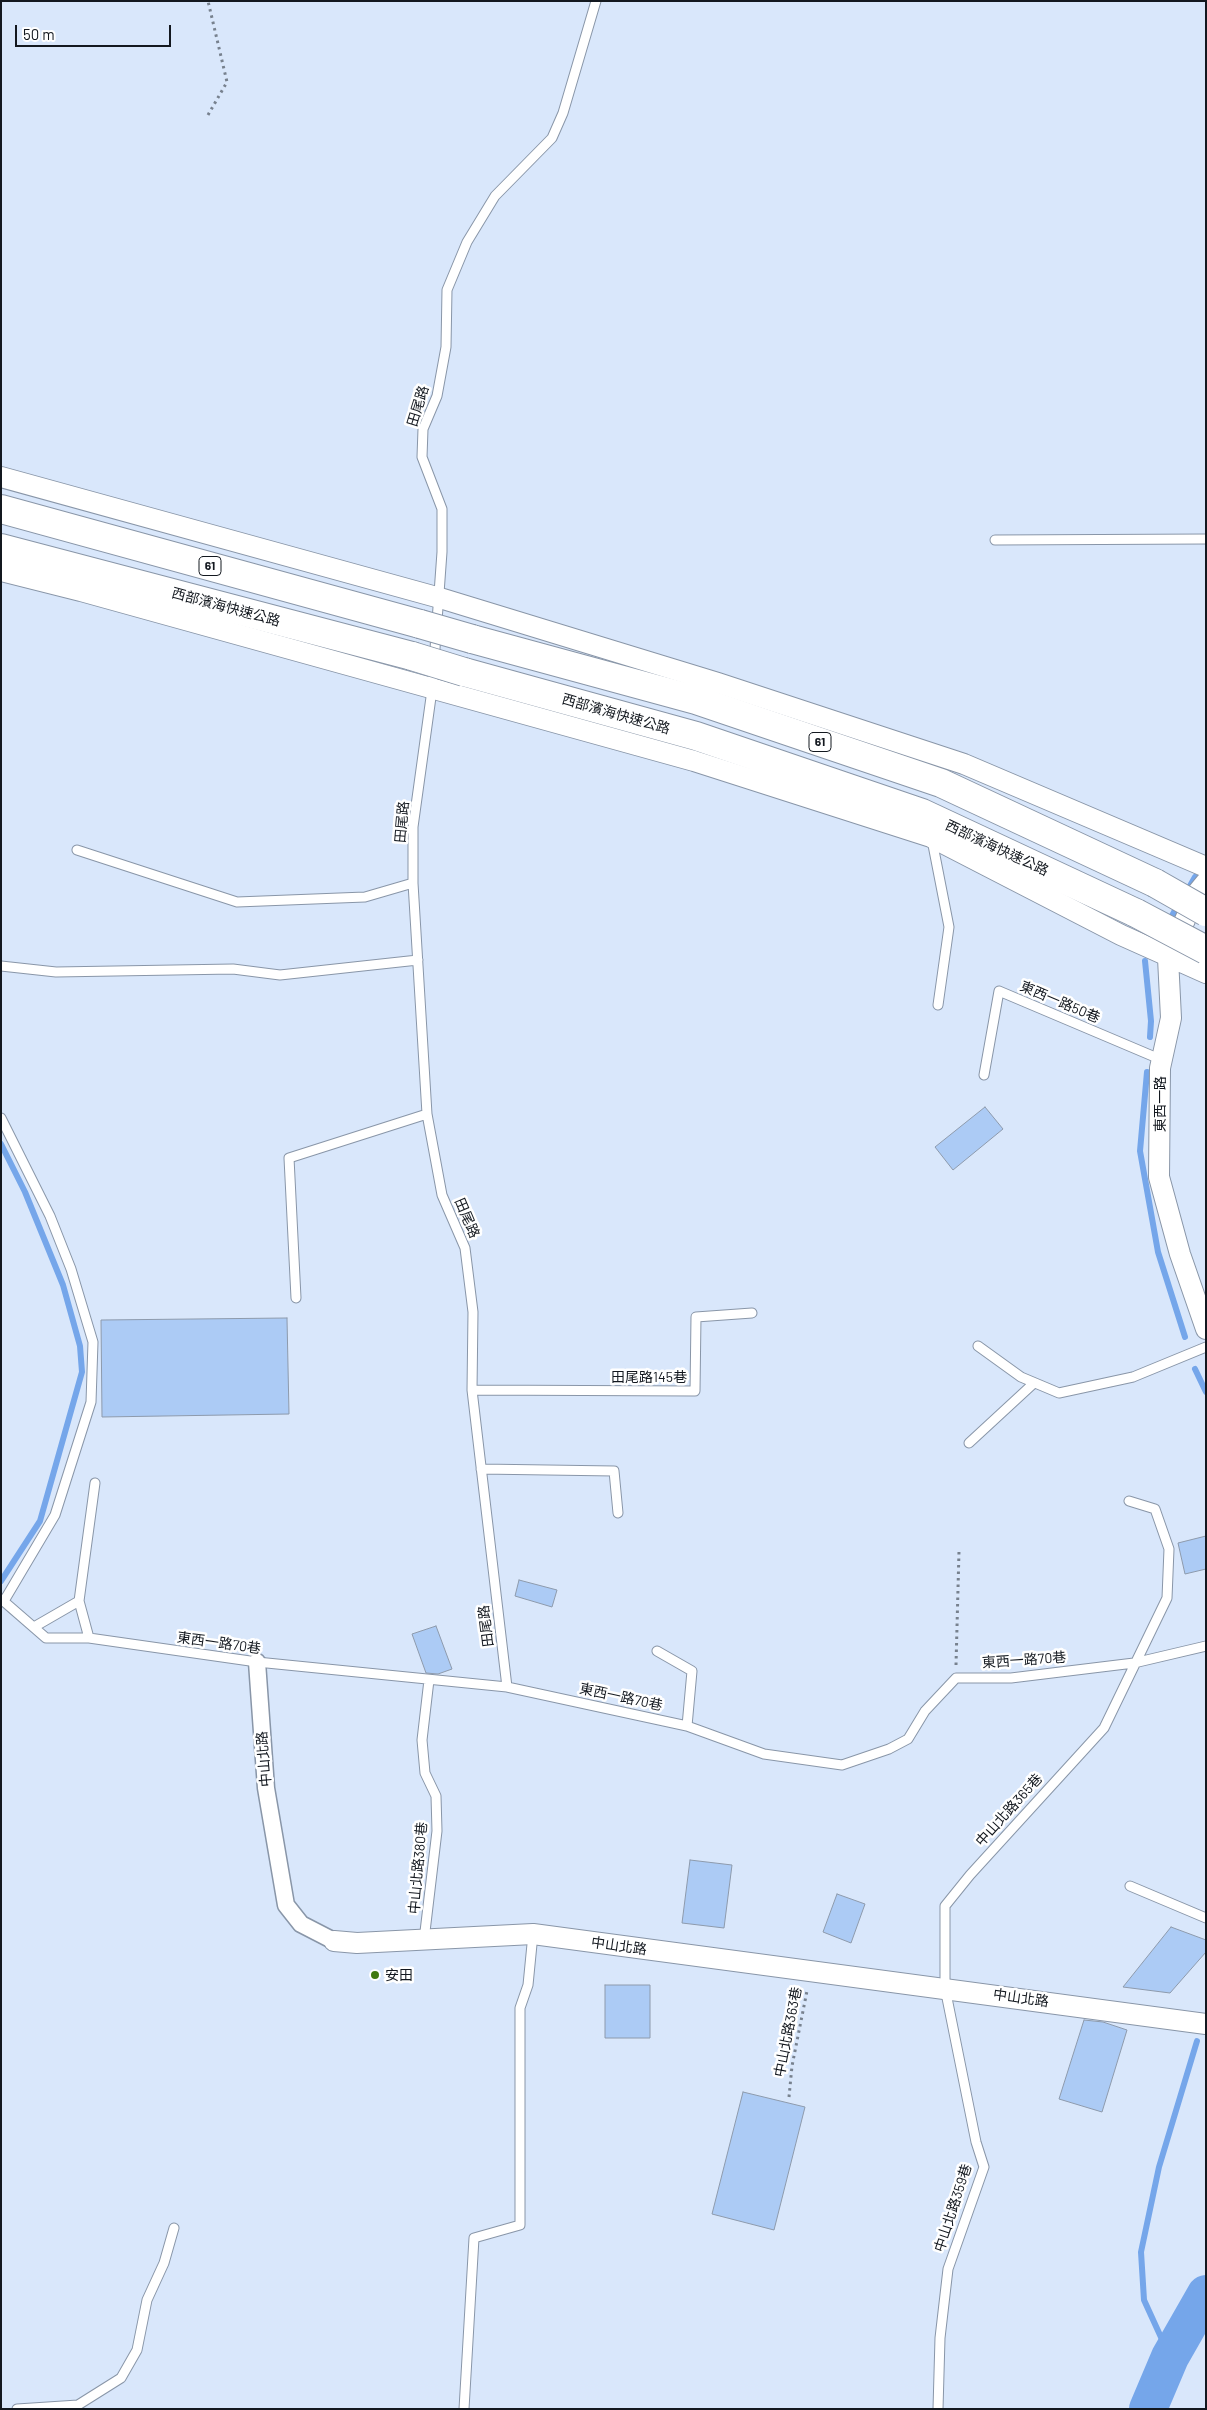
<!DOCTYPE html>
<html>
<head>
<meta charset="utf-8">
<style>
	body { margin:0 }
	#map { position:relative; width:1207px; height:2410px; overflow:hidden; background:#d9e7fb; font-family:Barlow,sans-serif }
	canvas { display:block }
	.frame { position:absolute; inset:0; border:2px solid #13181f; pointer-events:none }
	.scale { position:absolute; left:15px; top:25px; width:156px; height:22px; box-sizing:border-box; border:2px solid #13181f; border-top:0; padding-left:6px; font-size:15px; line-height:18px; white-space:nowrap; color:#13181f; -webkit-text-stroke:4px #fff; paint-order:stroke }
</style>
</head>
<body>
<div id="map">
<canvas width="1207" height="2410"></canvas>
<div class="frame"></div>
<div class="scale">50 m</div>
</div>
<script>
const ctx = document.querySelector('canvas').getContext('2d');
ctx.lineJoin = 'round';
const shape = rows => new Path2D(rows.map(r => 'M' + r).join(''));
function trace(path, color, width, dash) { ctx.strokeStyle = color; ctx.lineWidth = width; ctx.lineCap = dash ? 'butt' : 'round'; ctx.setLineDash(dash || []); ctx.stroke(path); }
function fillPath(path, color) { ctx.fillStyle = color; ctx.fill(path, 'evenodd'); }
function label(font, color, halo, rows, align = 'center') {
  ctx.font = font + ' Barlow,"Noto Sans TC",sans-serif'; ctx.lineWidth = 5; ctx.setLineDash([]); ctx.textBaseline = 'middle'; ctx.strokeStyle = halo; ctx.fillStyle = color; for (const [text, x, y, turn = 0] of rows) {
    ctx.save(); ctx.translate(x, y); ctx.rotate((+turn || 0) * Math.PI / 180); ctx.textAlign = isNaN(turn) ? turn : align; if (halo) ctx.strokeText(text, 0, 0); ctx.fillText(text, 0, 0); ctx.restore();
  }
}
const stream = shape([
	[1186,893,1195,877],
	[1168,923,1179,903],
	[1145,961,1151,1021,1150,1037],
	[1147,1072,1140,1151,1158,1252,1185,1337],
	[1,1144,25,1192,63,1285,80,1346,82,1372,40,1521,1,1581],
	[1195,1369,1206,1392],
	[1170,2357,1144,2300,1141,2252,1159,2167,1197,2041]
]);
const river = shape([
	[1148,2409,1170,2357,1206,2294]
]);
const building = shape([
	[985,1107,1003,1129,953,1170,935,1147,985,1107],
	[287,1318,289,1414,102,1417,101,1320,287,1318],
	[1206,1536,1206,1569,1185,1574,1178,1543,1206,1536],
	[519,1580,557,1590,552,1607,515,1596,519,1580],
	[436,1626,452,1669,438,1674,426,1673,412,1634,436,1626],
	[690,1860,732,1865,724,1928,682,1923,690,1860],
	[837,1894,865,1904,851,1943,823,1932,837,1894],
	[1171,1927,1206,1940,1206,1952,1170,1993,1123,1987,1171,1927],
	[605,1985,650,1985,650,2038,605,2038,605,1985],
	[1084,2020,1103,2022,1127,2030,1102,2112,1059,2099,1084,2020],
	[743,2092,805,2107,774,2230,712,2214,743,2092]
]);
const path = shape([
	[208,115,227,82,208,1],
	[956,1665,959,1551],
	[789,2097,792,2066,807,1991]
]);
const service = shape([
	[995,540,1206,539],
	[932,840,949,927,938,1005],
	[77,850,237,902,365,897,413,883],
	[1,966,56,972,233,969,280,975,418,960],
	[984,1075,999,991,1162,1060],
	[1,1118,50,1216,71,1269,93,1342,91,1402,55,1515,4,1601],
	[296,1298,289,1158,427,1114],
	[978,1346,1021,1377,1059,1393,1133,1377,1206,1347],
	[472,1390,695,1391,696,1317,752,1313],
	[969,1443,1034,1383],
	[481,1469,614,1471,618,1513],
	[1,1599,46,1638,89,1638,257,1662,507,1687,687,1726,764,1754,842,1765,889,1749,908,1739,925,1711,956,1678,1011,1678,1134,1663,1206,1646],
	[79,1601,89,1638],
	[34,1627,79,1601,95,1483],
	[657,1651,692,1671,687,1726],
	[507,1687,472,1390,473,1312,465,1248,442,1195,427,1114,413,883,413,827,432,690,442,552,442,509,422,457,423,429,437,396,446,347,447,290,467,242,495,196,552,138,563,113,596,1],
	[1130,1886,1206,1918],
	[424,1940,437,1831,436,1796,425,1773,422,1740,429,1680],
	[17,2409,78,2405,121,2378,137,2350,147,2300,164,2263,174,2228],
	[464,2409,474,2238,520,2225,520,2008,528,1985,533,1934],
	[938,2409,940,2338,948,2269,984,2167,976,2142,945,1988,945,1906,970,1875,1104,1728,1167,1598,1169,1549,1155,1509,1129,1501]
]);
const minor = shape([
	[257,1662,266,1788,286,1905,301,1924,334,1941]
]);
const tertiary = shape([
	[1,477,440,598,718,683,964,764,1206,867],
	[1,571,81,591,694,761,931,837,1121,935,1206,973],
	[1206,882,1197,893,1168,958,1171,1018,1160,1068,1159,1177,1180,1254,1206,1329],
	[334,1941,357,1943,533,1934,1206,2024]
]);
const trunk = shape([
	[1,509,420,624],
	[1,548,412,656],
	[472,639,696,700,941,783,1155,883],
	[464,672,696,736,922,813,1136,913]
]);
const trunkBridge = shape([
	[420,624,472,639],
	[412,656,464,672],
	[1155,883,1206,912],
	[1136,913,1206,950]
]);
const markers = [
	[375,1975,5,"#41790f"]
];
const shields = [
	[210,566,22],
	[820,742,22]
];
const shieldNames = [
	["61",210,566],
	["61",820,742]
];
const streetNames = [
	["田尾路",418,406,-73],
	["西部濱海快速公路",226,607,15],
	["西部濱海快速公路",616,714,16],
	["田尾路",402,822,-85],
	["西部濱海快速公路",997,848,25],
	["東西一路50巷",1060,1002,23],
	["東西一路",1160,1104,-90],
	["田尾路",467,1218,67],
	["田尾路145巷",649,1377],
	["田尾路",486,1626,-97],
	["東西一路70巷",219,1643,8],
	["東西一路70巷",1024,1660,-4],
	["東西一路70巷",621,1697,12],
	["中山北路",264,1759,-95],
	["中山北路365巷",1009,1810,-48],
	["中山北路380巷",418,1868,-85],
	["中山北路",619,1946,8],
	["中山北路",1021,1998,8],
	["中山北路363巷",788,2032,-79],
	["中山北路359巷",953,2208,-72]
];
const poiNames = [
	["安田",385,1975]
];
trace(stream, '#75a6ea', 6);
trace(river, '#75a6ea', 38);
fillPath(building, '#accbf5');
trace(building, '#8d9aac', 1);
trace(service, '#8996a8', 11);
trace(minor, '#8996a8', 19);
trace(tertiary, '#8996a8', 22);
trace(trunk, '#8996a8', 30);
trace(path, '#77818e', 3, [2.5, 4]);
trace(service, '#fff', 9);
trace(minor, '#fff', 16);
trace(tertiary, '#fff', 20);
trace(trunk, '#fff', 28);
trace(trunkBridge, '#8996a8', 30, []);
trace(trunkBridge, '#fff', 28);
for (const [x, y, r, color] of markers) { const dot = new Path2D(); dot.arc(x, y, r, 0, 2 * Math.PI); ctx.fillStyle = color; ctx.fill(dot); trace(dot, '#fff', 2); }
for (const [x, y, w] of shields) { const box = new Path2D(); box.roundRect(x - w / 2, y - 9.5, w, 19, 4); ctx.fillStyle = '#fff'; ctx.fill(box); trace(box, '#13181f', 1); }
label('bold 12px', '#13181f', null, shieldNames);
label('14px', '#13181f', '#fff', streetNames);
label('14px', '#13181f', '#fff', poiNames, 'left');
</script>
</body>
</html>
